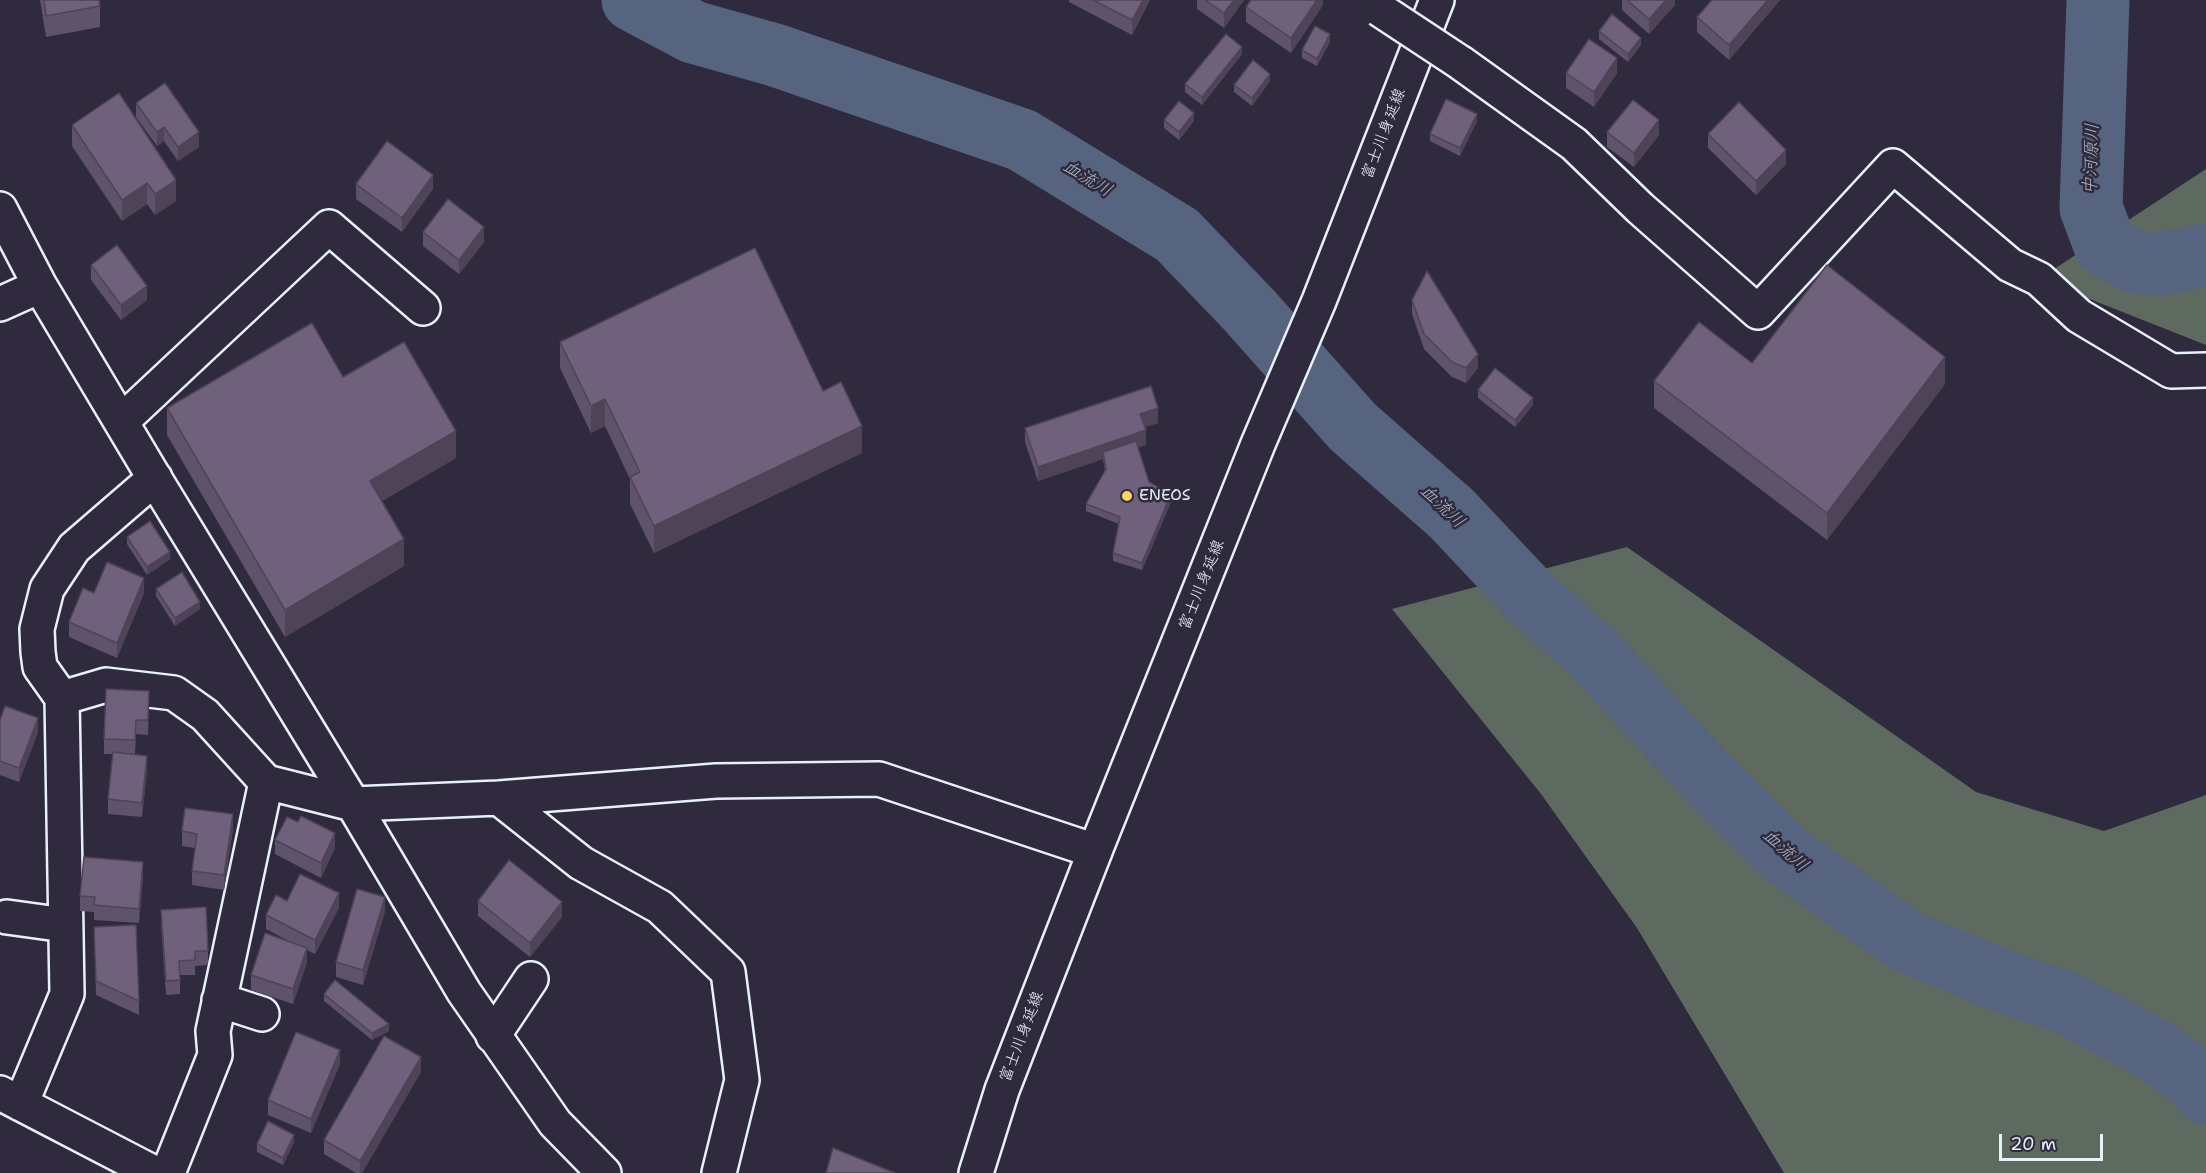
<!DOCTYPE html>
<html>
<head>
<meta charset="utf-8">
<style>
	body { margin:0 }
	#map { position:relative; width:2206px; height:1173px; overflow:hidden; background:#2f2a3d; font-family:"Shantell Sans",sans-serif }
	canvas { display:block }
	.scale { position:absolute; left:1999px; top:1134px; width:104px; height:27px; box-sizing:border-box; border:3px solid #e8f1f8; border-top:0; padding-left:8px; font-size:18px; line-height:21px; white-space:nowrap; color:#e8f1f8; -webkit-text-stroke:4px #2f2a3d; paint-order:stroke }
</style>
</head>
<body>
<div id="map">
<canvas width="2206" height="1173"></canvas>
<div class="scale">20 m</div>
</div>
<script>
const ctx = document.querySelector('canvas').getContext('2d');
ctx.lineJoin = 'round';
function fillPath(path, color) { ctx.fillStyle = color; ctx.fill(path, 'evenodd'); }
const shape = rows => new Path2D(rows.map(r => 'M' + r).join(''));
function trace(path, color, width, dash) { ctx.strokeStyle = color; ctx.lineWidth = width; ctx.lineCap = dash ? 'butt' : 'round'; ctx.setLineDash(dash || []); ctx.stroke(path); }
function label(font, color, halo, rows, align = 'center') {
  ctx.font = font + ' "Shantell Sans","Klee One",sans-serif'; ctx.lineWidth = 5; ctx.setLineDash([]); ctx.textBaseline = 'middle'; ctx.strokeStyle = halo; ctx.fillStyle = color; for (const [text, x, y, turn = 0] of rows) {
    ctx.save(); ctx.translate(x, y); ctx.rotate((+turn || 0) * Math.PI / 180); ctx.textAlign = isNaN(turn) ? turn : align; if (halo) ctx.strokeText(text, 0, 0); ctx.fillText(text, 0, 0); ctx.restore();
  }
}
const green = shape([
	[2206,169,2206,345,2039,279],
	[1627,547,1976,792,2104,831,2206,795,2206,1173,1784,1173,1637,928,1541,794,1392,609]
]);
const river = shape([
	[633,0,693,32,775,55,1022,140,1177,235,1249,310,1353,427,1452,514,1530,597,1591,651,1709,779,1784,854,1906,941,2002,981,2067,1003,2151,1048,2192,1077,2206,1093],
	[2098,0,2091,208,2105,245,2133,261,2156,265,2206,255]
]);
const minor = shape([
	[1461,63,1574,144,1640,208,1758,312,1893,166,2010,265,2039,279,2079,316,2171,371,2206,370],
	[0,209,40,286,158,484,353,804,464,992,555,1123,604,1173],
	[0,304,40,286],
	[122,421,329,227,423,308],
	[62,698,40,667,38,652,37,629,47,589,74,548,155,478],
	[499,798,581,863,660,907,728,972,742,1080,719,1173],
	[7,917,65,925],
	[219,1000,262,1014],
	[493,1036,531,979],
	[0,1093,154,1173],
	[21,1104,67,994,62,698,106,685,174,693,205,715,266,782,353,804,499,798,716,781,879,779,1095,851],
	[168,1173,215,1055,213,1031,266,782]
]);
const major = shape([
	[976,1173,1002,1090,1095,851,1258,444,1319,301,1437,0]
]);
const minorBridge = shape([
	[1379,9,1461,63]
]);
const wall = shape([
	[40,0,99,0,100,6,100,27,46,37],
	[1069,0,1150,0,1132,35,1069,2],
	[1197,0,1244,0,1224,28,1197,9],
	[1323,0,1323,5,1291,53,1246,22,1246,7],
	[1622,0,1675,0,1675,5,1649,34,1622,10],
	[1780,0,1729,60,1697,32,1697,17],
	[1599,31,1641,45,1628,62,1599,39],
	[1330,42,1317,66,1302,58,1302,50],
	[1242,54,1202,105,1185,92,1185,84],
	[1566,73,1617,73,1594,107,1566,88],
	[1270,81,1252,106,1234,92,1234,85],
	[136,103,199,147,178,161,164,141,157,146,136,117],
	[1164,120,1194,121,1179,140,1164,128],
	[1477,121,1460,156,1430,141,1430,134],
	[72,125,176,201,155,215,147,204,122,221,72,146],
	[1607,132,1659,135,1634,167,1607,147],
	[1708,134,1786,164,1756,195,1708,148],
	[356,184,433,189,402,232,356,199],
	[423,232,484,242,459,274,423,246],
	[91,265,147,300,121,320,91,280],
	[1412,300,1478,368,1466,383,1452,377,1424,349,1412,314],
	[560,342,823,391,862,453,654,553,630,504,630,479,605,426,591,433,560,368],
	[1752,363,1945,384,1827,540,1654,408,1654,381],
	[343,377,456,458,382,501,404,566,285,637,167,435,167,408],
	[1478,390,1533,405,1515,427,1478,398],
	[1158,423,1145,427,1146,445,1138,447,1149,482,1171,502,1142,570,1113,561,1113,553,1119,524,1086,511,1086,504,1105,471,1103,459,1038,481,1025,442,1025,428],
	[127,537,170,559,147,575,127,544],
	[156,589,200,609,175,626,156,596],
	[94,593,144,593,117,658,69,637,69,622],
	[149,705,148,735,136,734,135,754,147,770,142,817,108,814,108,799,113,754,104,754,104,739],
	[0,720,38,732,19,782,0,775],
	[233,829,224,890,192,885,192,871,195,848,182,846,182,831],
	[275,840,335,848,321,878,275,854],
	[143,877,139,923,94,920,94,912,80,911,80,896],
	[287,901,339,908,315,954,307,950,307,962,293,1004,251,990,251,975,294,944,266,929,266,915],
	[478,901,562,917,530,957,478,916],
	[161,910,208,951,208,965,195,966,195,975,180,975,180,994,166,995,161,924],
	[385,911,363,985,336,977,336,962],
	[94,927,139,1001,139,1015,96,995],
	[324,994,389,1031,372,1040,324,1001],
	[340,1064,311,1133,268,1115,268,1100],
	[421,1072,362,1173,356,1173,324,1154,324,1140],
	[294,1142,283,1165,257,1152,257,1144]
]);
const shadedWall = shape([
	[1143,0,1150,0,1132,35,1132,20],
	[1234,0,1244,0,1224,28,1224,13],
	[1317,0,1323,0,1323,5,1291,53,1291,38],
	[1666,0,1675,0,1675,5,1649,34,1649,19],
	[1768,0,1780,0,1729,60,1729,45],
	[1330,34,1330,42,1317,66,1317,59],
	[1641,38,1641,45,1628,62,1628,54],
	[1242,47,1242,54,1202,105,1202,97],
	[1617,58,1617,73,1594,107,1594,92],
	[1270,74,1270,81,1252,106,1252,98],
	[1194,113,1194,121,1179,140,1179,132],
	[1477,114,1477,121,1460,156,1460,148],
	[1659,120,1659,135,1634,167,1634,153],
	[164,127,164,141,157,146,157,132],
	[199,132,199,147,178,161,178,147],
	[1786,150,1786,164,1756,195,1756,181],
	[433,175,433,189,402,232,402,218],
	[176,180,176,201,155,215,155,194],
	[147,183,147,204,122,221,122,200],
	[484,227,484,242,459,274,459,260],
	[147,286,147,300,121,320,121,305],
	[1478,354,1478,368,1466,383,1466,368],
	[1945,357,1945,384,1827,540,1827,513],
	[1533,398,1533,405,1515,427,1515,420],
	[605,399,605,426,591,433,591,406],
	[1158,408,1158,423,1140,429,1140,414],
	[862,426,862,453,654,553,654,526],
	[1146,430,1146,445,1104,459,1103,452,1103,459,1038,481,1038,467],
	[456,431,456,458,370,508,370,481],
	[1171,494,1171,502,1142,570,1142,563],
	[404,539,404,566,285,637,285,610],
	[170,552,170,559,147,575,147,567],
	[144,578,144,593,117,658,117,643],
	[200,602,200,609,175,626,175,618],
	[38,718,38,732,19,782,19,768],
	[147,756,147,770,142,817,142,803],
	[233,814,233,829,224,890,224,875],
	[335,833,335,848,321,878,321,863],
	[143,862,143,877,139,923,139,909],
	[339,893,339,908,315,954,315,940],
	[385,897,385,911,363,985,363,970],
	[562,902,562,917,530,957,530,943],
	[307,948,307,962,293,1004,293,989],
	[389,1024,389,1031,372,1040,372,1033],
	[340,1050,340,1064,311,1133,311,1119],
	[421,1057,421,1072,362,1173,360,1173,360,1161],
	[294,1135,294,1142,283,1165,283,1158]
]);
const building = shape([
	[44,0,99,0,100,6,46,16,44,0],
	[1093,0,1143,0,1132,20,1093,0],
	[1205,0,1234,0,1224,13,1205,0],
	[1251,0,1317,0,1291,38,1246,7,1251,0],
	[1627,0,1666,0,1649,19,1627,0],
	[1712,0,1768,0,1729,45,1697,17,1712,0],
	[1612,14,1641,38,1628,54,1599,31,1612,14],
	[1315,26,1330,34,1317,59,1302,50,1315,26],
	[1226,34,1242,47,1202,97,1185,84,1226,34],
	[1589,39,1617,58,1594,92,1566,73,1589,39],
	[1253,60,1270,74,1252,98,1234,85,1253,60],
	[165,83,199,132,178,147,164,127,157,132,136,103,165,83],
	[119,93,176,180,155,194,147,183,122,200,72,125,119,93],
	[1446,99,1477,114,1460,148,1430,134,1446,99],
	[1633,100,1659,120,1634,153,1607,132,1633,100],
	[1179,101,1194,113,1179,132,1164,120,1179,101],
	[1739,102,1786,150,1756,181,1708,134,1739,102],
	[387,141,433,175,402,218,356,184,387,141],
	[448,199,484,227,459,260,423,232,448,199],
	[117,245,147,286,121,305,91,265,117,245],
	[755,248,823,391,841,382,862,426,654,526,630,477,640,472,605,399,591,406,560,342,755,248],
	[1827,265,1945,357,1827,513,1654,381,1699,322,1752,363,1827,265],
	[1427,271,1478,354,1466,368,1452,362,1424,334,1412,300,1427,271],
	[312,323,343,377,404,342,456,431,370,481,404,539,285,610,167,408,312,323],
	[1495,368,1533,398,1515,420,1478,390,1495,368],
	[1151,386,1158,408,1140,414,1146,430,1038,467,1025,428,1151,386],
	[1136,441,1149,482,1171,494,1142,563,1113,553,1120,517,1086,504,1106,469,1103,452,1136,441],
	[150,521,170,552,147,567,127,537,150,521],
	[107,562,144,578,117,643,69,622,83,588,94,593,107,562],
	[182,572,200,602,175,618,156,589,182,572],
	[106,689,149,691,148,720,136,720,135,740,104,739,106,689],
	[5,706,38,718,19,768,0,761,0,720,5,706],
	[113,752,147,756,142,803,108,799,113,752],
	[185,808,233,814,224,875,192,871,197,834,182,831,185,808],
	[301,816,335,833,321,863,275,840,287,817,298,822,301,816],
	[84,857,143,862,139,909,94,905,95,897,80,896,84,857],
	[509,860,562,902,530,943,478,901,509,860],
	[300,874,339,893,315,940,266,915,276,895,287,901,300,874],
	[357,889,385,897,363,970,336,962,357,889],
	[206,907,208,951,195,951,195,960,179,961,180,980,166,981,161,910,206,907],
	[136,925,139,1001,96,981,94,927,136,925],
	[265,933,307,948,293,989,251,975,265,933],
	[335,980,389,1024,372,1033,324,994,335,980],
	[296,1032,340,1050,311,1119,268,1100,296,1032],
	[384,1036,421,1057,360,1161,324,1140,384,1036],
	[268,1121,294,1135,283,1158,257,1144,268,1121],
	[833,1148,895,1173,826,1173,833,1148]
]);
const markers = [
	[1127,496,6,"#ffd166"]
];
const streetNames = [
	["富士川身延線",1384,134,-69],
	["富士川身延線",1202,585,-68],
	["富士川身延線",1022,1037,-69]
];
const poiNames = [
	["ENEOS",1139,496]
];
const waterNames = [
	["中河原川",2092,159,-88],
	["血流川",1087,179,31],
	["血流川",1442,507,43],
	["血流川",1785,851,41]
];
fillPath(green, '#5e6a60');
trace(river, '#56647f', 63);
trace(minor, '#e8f1f8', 38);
trace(major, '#e8f1f8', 38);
trace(minor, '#2f2a3d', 33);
trace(major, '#2f2a3d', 33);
trace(minorBridge, '#e8f1f8', 38, []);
trace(minorBridge, '#2f2a3d', 33);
fillPath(wall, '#5f536b');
fillPath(shadedWall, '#4e4357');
fillPath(building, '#6f607c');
trace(building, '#4e4357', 1.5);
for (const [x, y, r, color] of markers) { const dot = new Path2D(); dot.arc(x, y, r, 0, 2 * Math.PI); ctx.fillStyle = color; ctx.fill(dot); trace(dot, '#2f2a3d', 2); }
label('16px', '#e8f1f8', '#2f2a3d', streetNames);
label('16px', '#e8f1f8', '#2f2a3d', poiNames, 'left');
label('italic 18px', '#aeb9c8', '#2f2a3d', waterNames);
</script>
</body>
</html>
